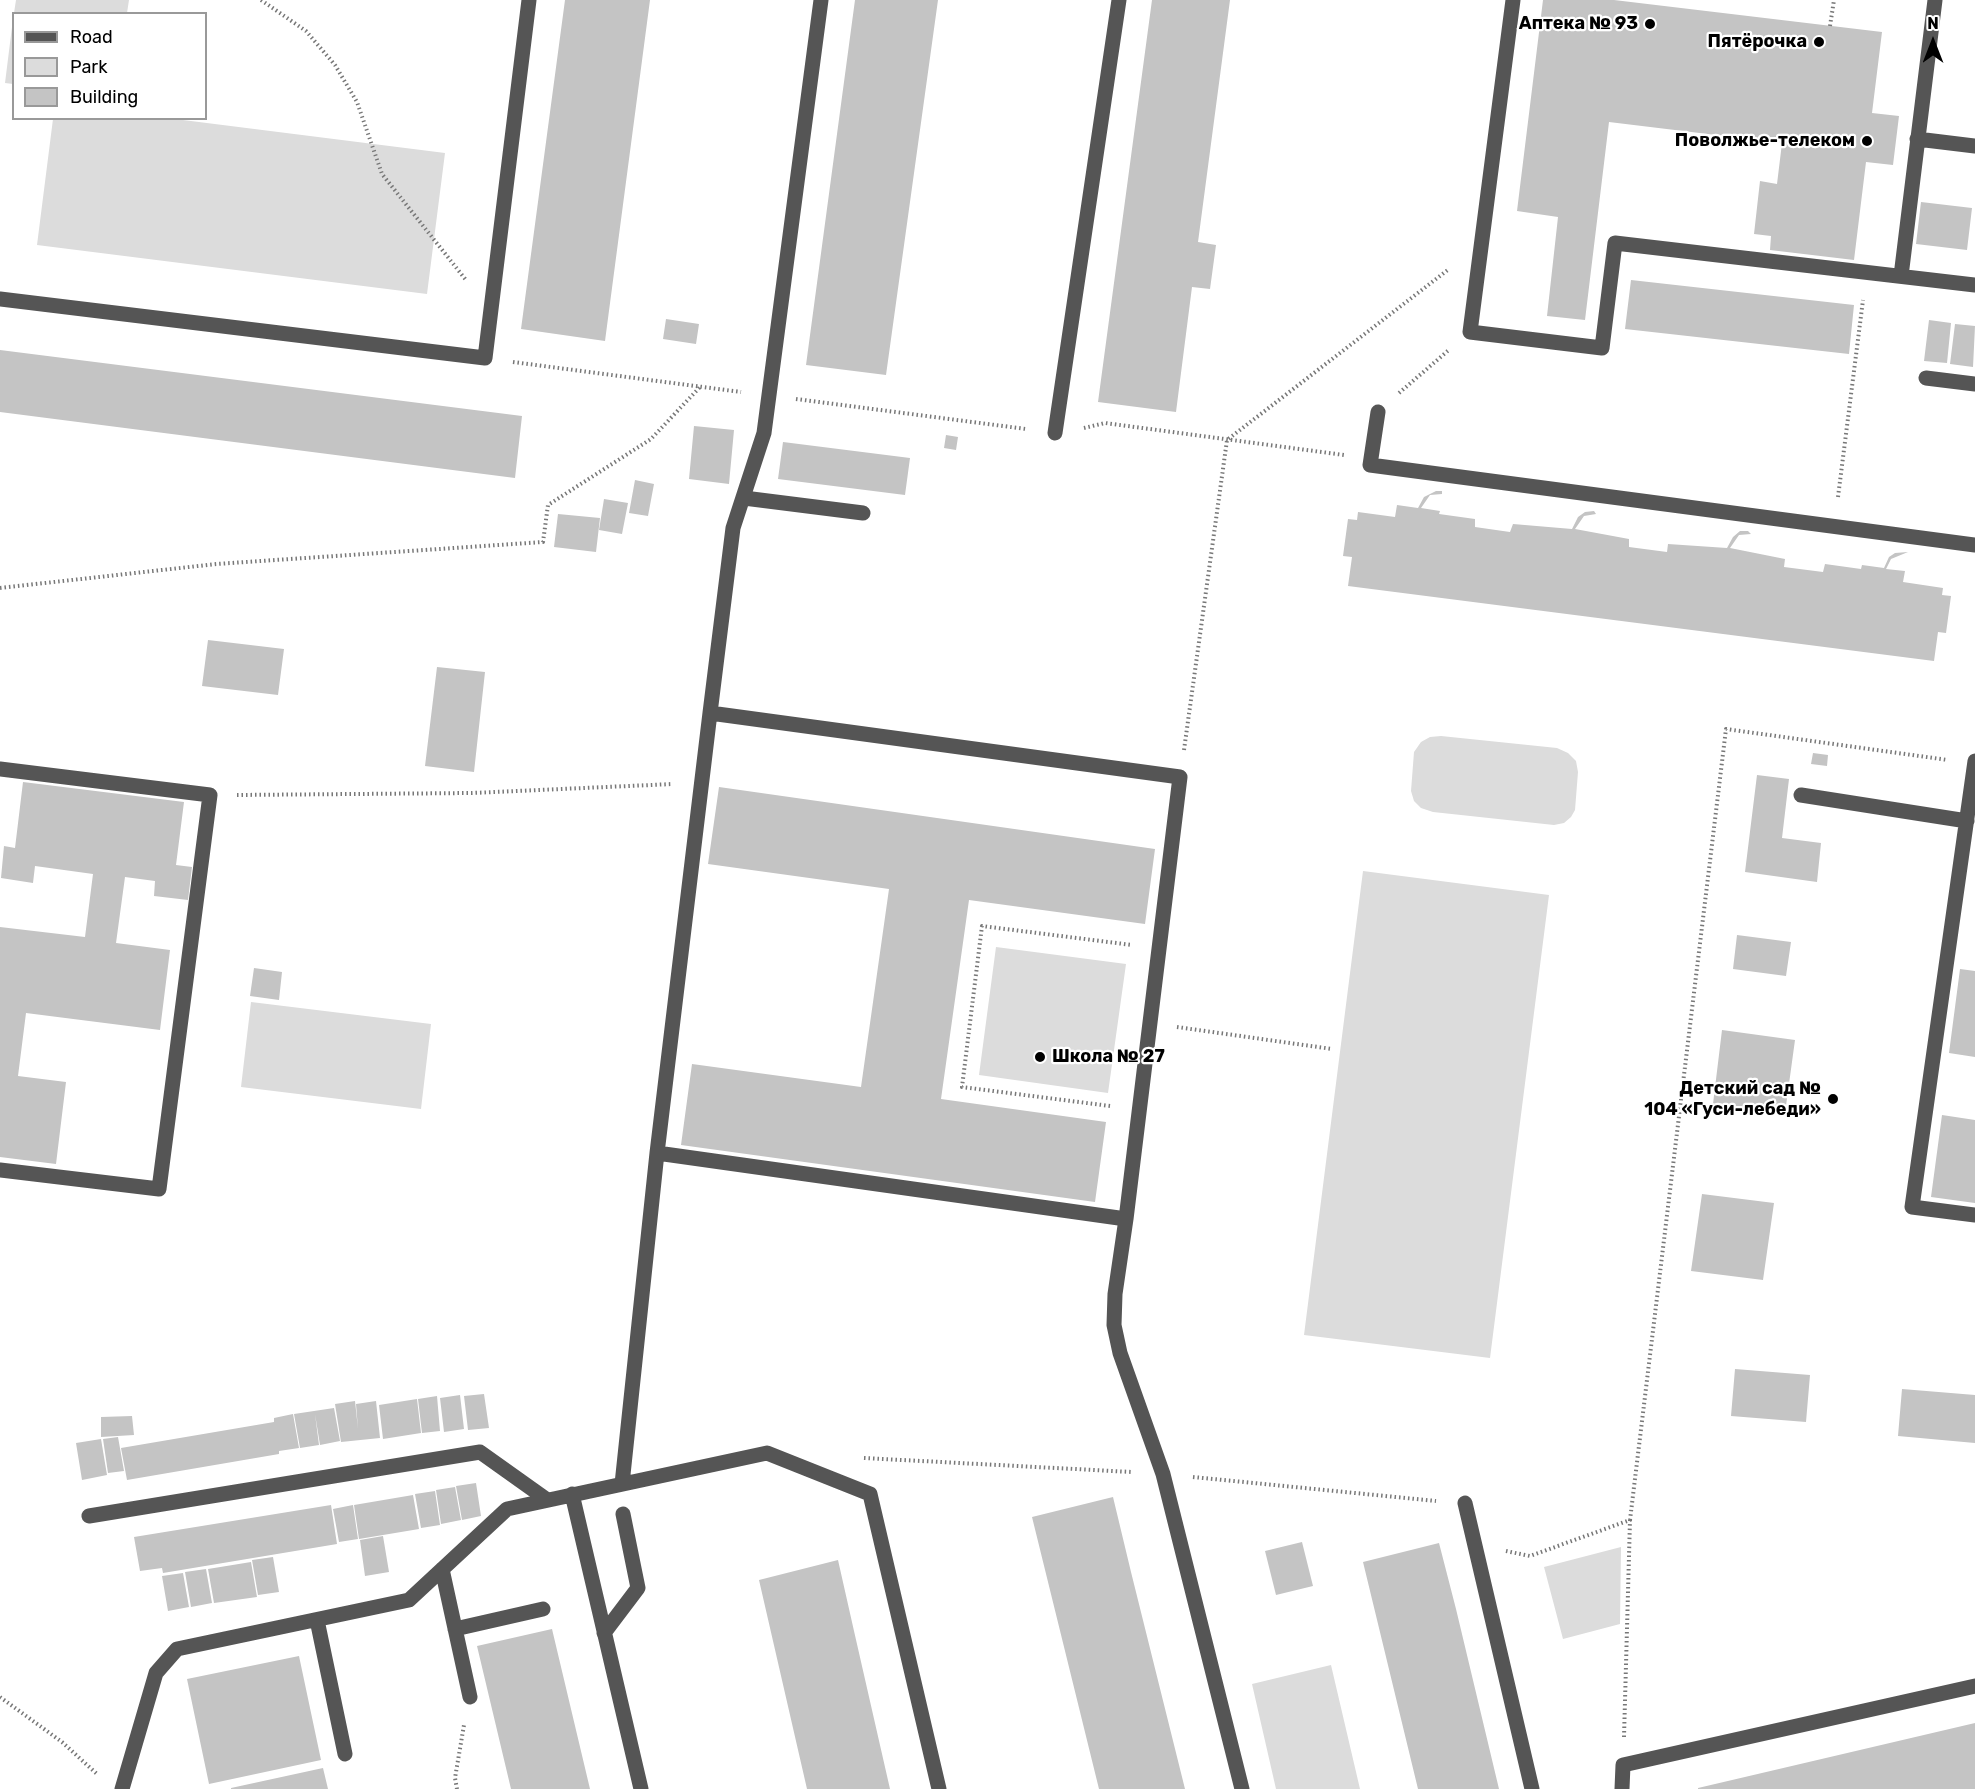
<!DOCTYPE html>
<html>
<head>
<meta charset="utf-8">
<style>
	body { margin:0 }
	#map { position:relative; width:1975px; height:1789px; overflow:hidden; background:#fff; font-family:Rubik,sans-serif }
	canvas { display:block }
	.legend { position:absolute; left:12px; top:12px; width:195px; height:108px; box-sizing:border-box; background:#fff; border:2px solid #999; margin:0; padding:8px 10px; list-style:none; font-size:18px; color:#000 }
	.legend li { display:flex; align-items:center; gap:12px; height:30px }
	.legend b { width:30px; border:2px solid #999 }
	.north { position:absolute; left:1903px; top:12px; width:60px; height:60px; -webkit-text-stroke:4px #fff; paint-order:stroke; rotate:0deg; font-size:16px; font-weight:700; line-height:24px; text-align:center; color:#000 }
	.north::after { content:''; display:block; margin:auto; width:21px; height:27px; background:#000; clip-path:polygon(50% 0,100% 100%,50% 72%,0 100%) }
</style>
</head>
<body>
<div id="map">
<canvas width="1975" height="1789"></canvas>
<ul class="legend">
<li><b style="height:8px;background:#555"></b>Road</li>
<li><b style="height:16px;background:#dcdcdc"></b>Park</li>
<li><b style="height:16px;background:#c4c4c4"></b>Building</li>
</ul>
<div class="north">N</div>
</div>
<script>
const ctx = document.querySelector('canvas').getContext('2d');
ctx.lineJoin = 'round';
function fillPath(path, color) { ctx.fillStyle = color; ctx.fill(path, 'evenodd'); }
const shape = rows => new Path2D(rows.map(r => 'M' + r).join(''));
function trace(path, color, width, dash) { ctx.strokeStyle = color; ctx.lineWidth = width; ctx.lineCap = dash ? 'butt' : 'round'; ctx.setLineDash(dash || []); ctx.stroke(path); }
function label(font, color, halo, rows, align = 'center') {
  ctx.font = font + ' Rubik,sans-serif'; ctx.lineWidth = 4.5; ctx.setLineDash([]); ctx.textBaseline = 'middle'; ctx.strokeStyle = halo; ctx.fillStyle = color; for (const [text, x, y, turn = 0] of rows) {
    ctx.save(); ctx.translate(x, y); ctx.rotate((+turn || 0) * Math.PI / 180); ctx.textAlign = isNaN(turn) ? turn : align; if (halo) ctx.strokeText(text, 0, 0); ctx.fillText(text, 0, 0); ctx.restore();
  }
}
const green = shape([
	[16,0,129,0,127,13,14,13],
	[13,19,13,84,5,83],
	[53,119,175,119,445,153,427,294,37,245],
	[1441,736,1557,748,1568,753,1576,761,1578,772,1575,810,1571,817,1564,823,1554,825,1433,812,1421,808,1414,801,1411,791,1414,752,1421,742,1430,737],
	[1363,871,1549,895,1490,1358,1304,1335],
	[996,947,1126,964,1108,1093,979,1075],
	[251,1002,431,1024,421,1109,241,1087],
	[1621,1547,1620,1624,1563,1639,1544,1567],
	[1331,1665,1360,1789,1276,1789,1252,1684]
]);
const building = shape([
	[565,0,650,0,605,341,521,329],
	[855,0,938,0,886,375,806,365],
	[1152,0,1230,0,1198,242,1216,245,1210,289,1192,287,1176,412,1098,402],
	[1543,0,1614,0,1882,32,1872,113,1899,116,1893,165,1866,162,1854,260,1770,250,1771,236,1754,234,1760,181,1777,184,1782,143,1609,122,1585,320,1547,316,1558,217,1517,211],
	[1921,202,1972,208,1967,250,1916,244],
	[1631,280,1854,305,1849,354,1625,329],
	[666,319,699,324,696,344,663,339],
	[1929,320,1951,323,1947,363,1924,361],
	[1955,324,1975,326,1973,367,1950,364],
	[0,350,522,416,515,478,0,412],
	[694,426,734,430,729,484,689,479],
	[946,435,958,437,956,450,944,448],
	[783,442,910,458,905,495,778,479],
	[635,480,654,484,648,516,629,513],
	[1436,491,1442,491,1442,494,1430,495,1421,508,1440,511,1439,514,1475,519,1475,527,1510,532,1513,524,1572,529,1578,517,1585,512,1594,511,1596,514,1584,516,1575,529,1629,539,1629,547,1667,552,1668,544,1727,548,1733,537,1740,531,1748,531,1751,534,1739,535,1730,548,1785,559,1784,567,1823,572,1825,564,1861,569,1862,565,1884,568,1889,557,1895,553,1908,552,1891,559,1886,569,1905,571,1903,582,1943,588,1942,595,1951,596,1946,633,1938,632,1934,661,1348,586,1352,557,1343,556,1348,519,1357,520,1358,512,1395,517,1397,505,1418,508,1424,497],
	[604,499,628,503,622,534,599,530],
	[558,514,600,518,596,552,554,547],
	[208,640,284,649,278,695,202,686],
	[437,667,485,672,474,772,425,766],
	[1813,753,1828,755,1827,766,1811,764],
	[1757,775,1789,779,1782,838,1821,843,1817,882,1745,872],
	[23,782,184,802,176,865,192,867,188,900,154,896,155,881,125,877,116,943,170,950,160,1030,26,1013,18,1076,66,1082,56,1164,0,1157,0,927,85,937,93,874,35,866,33,883,1,878,4,846,15,848],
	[719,787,1155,849,1145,924,969,900,941,1099,1106,1122,1095,1202,681,1145,692,1064,861,1087,889,889,708,864],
	[1737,935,1791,942,1786,976,1733,969],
	[254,968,282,972,279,1000,250,996],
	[1960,969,1975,971,1975,1057,1949,1053],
	[1722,1030,1795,1040,1785,1113,1713,1104],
	[1942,1115,1975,1120,1975,1203,1931,1197],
	[1702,1194,1774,1203,1763,1280,1691,1271],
	[1735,1369,1810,1375,1806,1422,1731,1416],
	[1902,1389,1975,1395,1975,1443,1898,1436],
	[484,1394,489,1428,468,1430,464,1396],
	[460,1395,464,1429,444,1432,440,1398],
	[437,1396,440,1431,422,1433,418,1399],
	[417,1399,421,1433,383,1439,379,1405],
	[355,1401,358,1429,356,1404,376,1401,380,1438,341,1442,335,1404],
	[334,1408,340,1441,320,1445,315,1414,319,1445,300,1448,294,1414],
	[293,1414,299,1448,279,1451,279,1454,127,1480,121,1448,274,1422,274,1418],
	[132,1416,134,1435,101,1437,101,1417],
	[118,1437,124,1471,108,1473,103,1439],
	[101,1439,107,1475,82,1480,76,1443],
	[476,1483,481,1516,462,1520,456,1486],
	[455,1487,461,1520,441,1524,436,1490],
	[435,1491,440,1525,421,1528,415,1494],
	[413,1495,419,1529,359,1539,354,1505],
	[1113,1497,1131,1572,1185,1789,1099,1789,1032,1517],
	[331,1505,337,1544,163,1573,162,1568,140,1571,134,1537],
	[353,1505,358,1539,339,1542,333,1509],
	[383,1536,389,1572,365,1576,360,1540],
	[1302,1542,1313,1586,1276,1595,1265,1551],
	[1439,1543,1456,1609,1499,1789,1418,1789,1363,1562],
	[273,1557,279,1592,258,1595,252,1560],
	[838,1560,854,1631,890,1789,807,1789,759,1580],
	[251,1562,257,1597,214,1603,208,1569],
	[206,1569,212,1603,191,1607,185,1572],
	[183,1573,189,1607,168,1611,162,1576],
	[552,1629,590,1789,511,1789,477,1646],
	[299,1656,321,1760,209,1784,187,1679],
	[1975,1723,1975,1789,1698,1789,1698,1788],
	[323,1768,328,1789,231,1789,231,1788]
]);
const path = shape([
	[261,0,306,31,335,65,357,102,382,174,466,280],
	[1830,26,1834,0],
	[513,362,741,392],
	[1399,393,1450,349],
	[796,399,1026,429],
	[1084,428,1105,423,1344,455],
	[1838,497,1863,300],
	[0,588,216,564,543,542,548,505,651,439,700,387],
	[1184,750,1227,440,1449,269],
	[237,795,472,793,673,784],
	[1177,1027,1332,1049],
	[1110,1106,962,1087,982,926,1132,945],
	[864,1458,1132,1472],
	[1193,1477,1436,1501],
	[1506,1551,1530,1556,1630,1520,1726,729,1948,760],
	[0,1697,62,1742,98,1775],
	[1624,1737,1630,1520],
	[457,1789,455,1778,464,1725]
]);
const minor = shape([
	[1513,0,1470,332,1602,348,1615,243,1975,285],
	[1917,139,1975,146],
	[1901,276,1935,0],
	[0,299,485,358,529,0],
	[1926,378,1975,384],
	[1378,412,1370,465,1975,545],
	[1055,433,1119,0],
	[744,498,863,513],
	[710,713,1180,777,1126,1219,657,1153,710,713,733,528,764,433,821,0],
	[1975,761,1912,1207,1975,1215],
	[0,769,210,795,159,1189,0,1170],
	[1801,795,1967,821],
	[1126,1219,1115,1294,1114,1325,1120,1353,1163,1474,1242,1789],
	[622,1484,657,1153],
	[572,1494,641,1789],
	[1465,1503,1532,1789],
	[89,1516,480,1452,546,1499],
	[442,1569,470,1697],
	[317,1620,345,1754],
	[455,1629,543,1609],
	[604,1633,638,1588,623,1514],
	[122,1789,156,1673,177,1649,409,1600,507,1509,767,1453,870,1494,939,1789],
	[1622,1789,1623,1765,1975,1686]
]);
const markers = [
	[1650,24,6,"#000"],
	[1819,42,6,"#000"],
	[1867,141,6,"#000"],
	[1040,1057,6,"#000"],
	[1833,1099,6,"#000"]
];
const poiNames = [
	["Аптека № 93",1638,24],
	["Пятёрочка",1807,42],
	["Поволжье-телеком",1855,141],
	["Школа № 27",1052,1057,"left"],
	["Детский сад №",1821,1089],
	["104 «Гуси-лебеди»",1821,1110]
];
fillPath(green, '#dcdcdc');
fillPath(building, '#c4c4c4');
trace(path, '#777', 4, [1.5, 3]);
trace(minor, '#555', 15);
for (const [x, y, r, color] of markers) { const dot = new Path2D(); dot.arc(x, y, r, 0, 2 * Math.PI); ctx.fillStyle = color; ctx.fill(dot); trace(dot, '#fff', 2); }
label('bold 18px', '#000', '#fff', poiNames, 'right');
</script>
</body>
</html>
